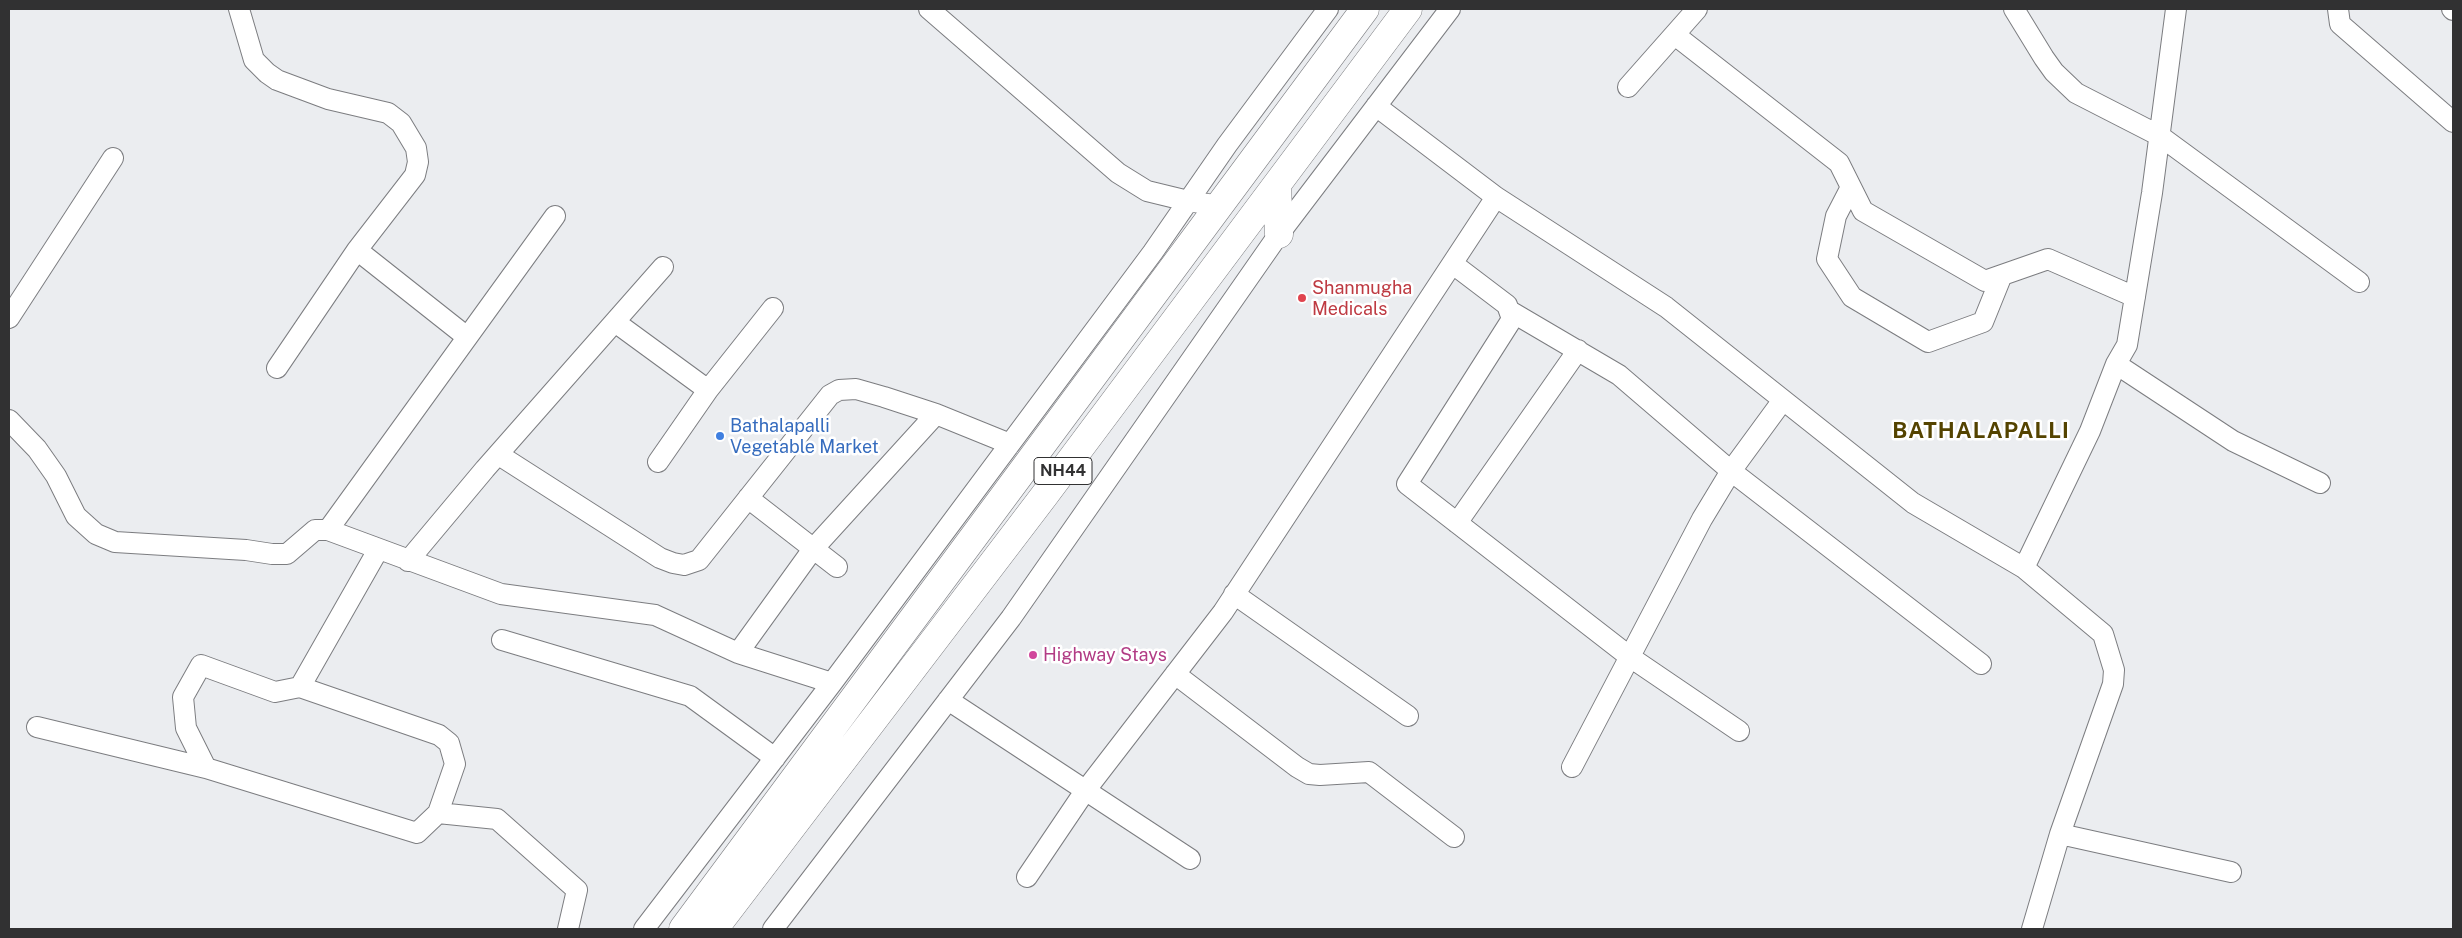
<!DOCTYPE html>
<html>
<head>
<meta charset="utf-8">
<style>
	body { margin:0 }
	#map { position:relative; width:2462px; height:938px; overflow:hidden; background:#ebedf0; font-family:"Public Sans",sans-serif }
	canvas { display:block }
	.frame { position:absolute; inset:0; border:10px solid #313132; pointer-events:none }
</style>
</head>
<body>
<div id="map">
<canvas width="2462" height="938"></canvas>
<div class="frame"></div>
</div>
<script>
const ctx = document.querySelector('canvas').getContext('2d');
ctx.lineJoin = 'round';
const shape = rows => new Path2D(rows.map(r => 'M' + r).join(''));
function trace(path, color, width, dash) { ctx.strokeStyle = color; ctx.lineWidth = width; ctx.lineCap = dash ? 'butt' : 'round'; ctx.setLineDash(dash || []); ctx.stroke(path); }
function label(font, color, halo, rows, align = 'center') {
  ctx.font = font + ' "Public Sans",sans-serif'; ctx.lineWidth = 5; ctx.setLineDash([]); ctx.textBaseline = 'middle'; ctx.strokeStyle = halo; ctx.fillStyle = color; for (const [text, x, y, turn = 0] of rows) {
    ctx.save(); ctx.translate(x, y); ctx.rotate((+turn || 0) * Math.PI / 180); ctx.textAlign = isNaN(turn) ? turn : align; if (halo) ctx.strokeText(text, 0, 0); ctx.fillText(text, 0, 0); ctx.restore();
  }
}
const minor = shape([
	[239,9,254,60,267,73,277,80,328,99,388,113,401,123,416,148,418,162,415,175,357,250,277,368],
	[929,9,1118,173,1147,191,1188,201,1220,206],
	[2014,9,2044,58,2054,72,2076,93,2160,136,2359,282],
	[2338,9,2340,24,2453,122],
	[2452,9,2453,10],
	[1675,35,1839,163,1863,211,1985,281,2048,259,2135,297],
	[1628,87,1697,9],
	[1376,106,1496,197,1666,307,1913,503,2024,568,2090,431,2116,364,2127,345,2152,193,2176,9],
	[1851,187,1836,216,1827,259,1852,297,1928,342,1983,322,2002,275],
	[357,250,467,337],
	[1453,264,1507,305,1512,319,1407,484,1630,657,1739,731],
	[1510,311,1619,375,1731,471,1981,664],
	[9,318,113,158],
	[615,322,708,390,773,308],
	[2116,364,2233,441,2320,483],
	[9,420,37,449,56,476,76,516,96,534,115,542,246,550,272,554,287,554,315,530,328,530,501,594,655,615,738,653,832,683],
	[499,455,660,558,673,563,684,565,699,560,830,395,839,390,856,389,884,397,936,414,1010,444],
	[658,462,708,390],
	[748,498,837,567],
	[1457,523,1578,350],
	[328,530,555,216],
	[378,550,300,687,275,692,201,665,183,697,186,728,206,768,417,833,438,813,497,819,577,890,568,929],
	[408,561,485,469,663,267],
	[2024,568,2103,634,2114,670,2113,684,2060,834,2032,929],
	[1234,594,1408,716],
	[502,640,690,696,775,758],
	[738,653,813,549,936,414],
	[1175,674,1297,767,1309,774,1320,775,1369,772,1454,837],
	[300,687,439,735,449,743,455,764,438,813],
	[948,700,1190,859],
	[37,727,206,768],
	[1572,767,1702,519,1731,471,1783,400],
	[2060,834,2231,872],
	[1027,877,1085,791,1223,612,1496,197],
	[644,929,832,683,1153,252,1227,145,1328,9],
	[773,929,1011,618,1279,234,1450,9]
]);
const highway = shape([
	[1277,186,1279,234],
	[683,929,1365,9],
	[714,929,1044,496,1408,9]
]);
const markers = [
	[1302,298,5,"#e0444e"],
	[720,436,5,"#3f7fe0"],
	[1033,655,5,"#d1479c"]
];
const shields = [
	[1063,471,58]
];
const shieldNames = [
	["NH44",1063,471]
];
const healthNames = [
	["Shanmugha",1312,288],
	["Medicals",1312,309]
];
const shopNames = [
	["Bathalapalli",730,426],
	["Vegetable Market",730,447]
];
const hotelNames = [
	["Highway Stays",1043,655]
];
const districtNames = [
	["BATHALAPALLI",1981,431]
];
trace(minor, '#7c7d80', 22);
trace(highway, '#7c7d80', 29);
trace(minor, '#fff', 20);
trace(highway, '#fff', 28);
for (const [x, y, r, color] of markers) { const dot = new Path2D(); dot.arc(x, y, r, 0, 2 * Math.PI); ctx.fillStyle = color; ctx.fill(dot); trace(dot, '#fff', 2); }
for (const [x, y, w] of shields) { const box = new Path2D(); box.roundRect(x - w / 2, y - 13.5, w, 27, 4); ctx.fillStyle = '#fff'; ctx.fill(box); trace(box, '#313132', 1); }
label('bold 16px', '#313132', null, shieldNames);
label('18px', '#be3a42', '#fff', healthNames, 'left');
label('18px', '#366cbe', '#fff', shopNames, 'left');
label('18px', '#b23c85', '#fff', hotelNames, 'left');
ctx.letterSpacing = '1px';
label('bold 22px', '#544300', '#fff', districtNames);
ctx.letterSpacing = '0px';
</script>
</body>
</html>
